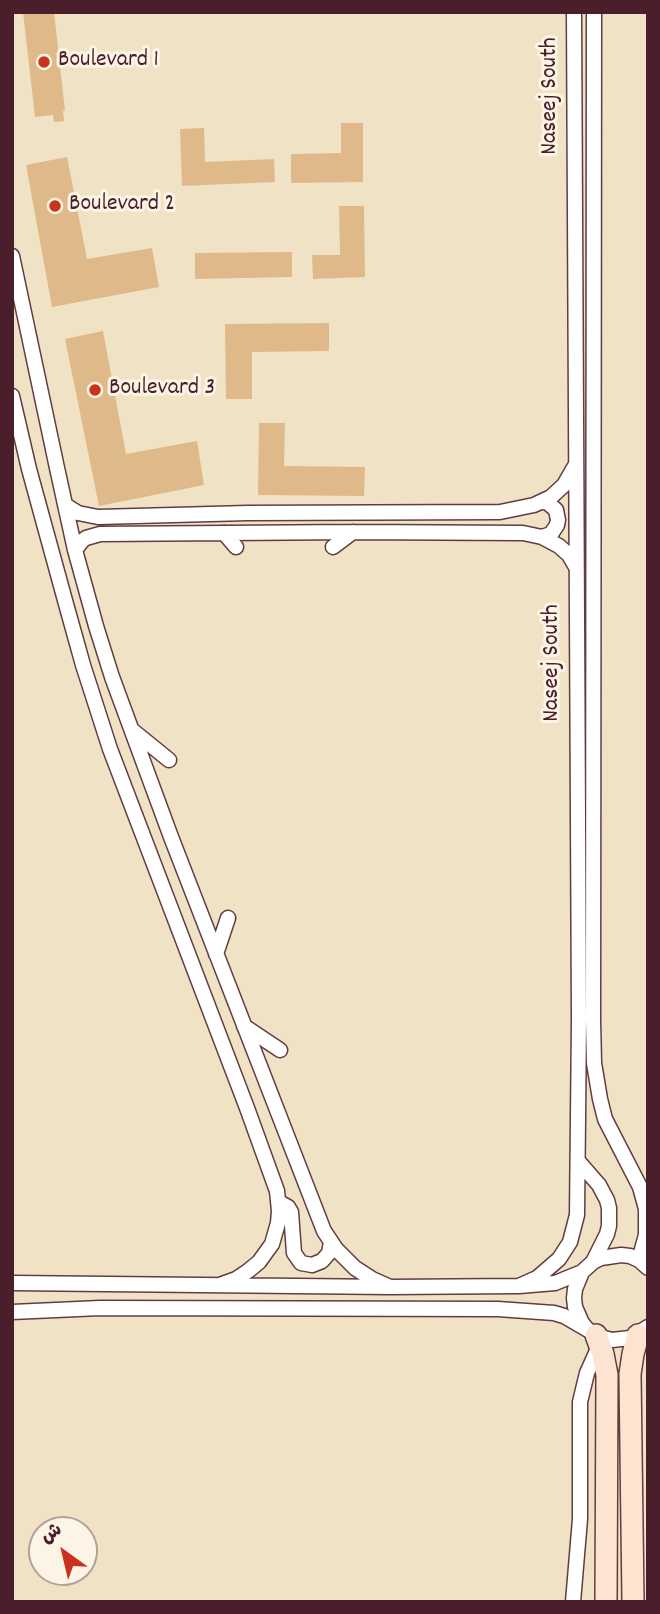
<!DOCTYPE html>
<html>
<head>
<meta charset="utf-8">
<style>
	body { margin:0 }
	#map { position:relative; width:660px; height:1614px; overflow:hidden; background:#f0e3c5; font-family:Dekko,"Playpen Sans Arabic",sans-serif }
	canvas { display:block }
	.frame { position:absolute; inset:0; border:14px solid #4a1f2b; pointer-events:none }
	.north { position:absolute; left:28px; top:1516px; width:70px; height:70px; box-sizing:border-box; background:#fcf5e5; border:2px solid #b59f9b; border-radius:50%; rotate:326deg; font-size:19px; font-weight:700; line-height:28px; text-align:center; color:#4a1f2b }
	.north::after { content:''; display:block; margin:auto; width:24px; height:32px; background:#c8321e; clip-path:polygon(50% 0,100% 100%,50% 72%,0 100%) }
</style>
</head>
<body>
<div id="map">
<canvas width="660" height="1614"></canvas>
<div class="frame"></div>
<div class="north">ش</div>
</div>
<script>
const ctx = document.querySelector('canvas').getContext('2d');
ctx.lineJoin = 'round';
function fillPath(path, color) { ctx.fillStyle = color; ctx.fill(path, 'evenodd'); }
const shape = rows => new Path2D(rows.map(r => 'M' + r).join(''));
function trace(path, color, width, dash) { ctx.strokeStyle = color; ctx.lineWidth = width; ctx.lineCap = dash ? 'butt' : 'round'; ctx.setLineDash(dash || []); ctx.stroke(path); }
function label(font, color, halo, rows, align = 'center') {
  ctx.font = font + ' Dekko,sans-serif'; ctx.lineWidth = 6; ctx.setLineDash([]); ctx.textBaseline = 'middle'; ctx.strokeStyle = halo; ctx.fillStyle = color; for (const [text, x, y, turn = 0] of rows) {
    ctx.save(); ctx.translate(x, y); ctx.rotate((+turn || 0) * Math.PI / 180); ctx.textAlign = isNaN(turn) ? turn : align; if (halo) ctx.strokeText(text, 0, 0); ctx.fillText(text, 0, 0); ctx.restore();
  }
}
const building = shape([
	[23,12,54,12,65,111,63,111,64,121,54,122,53,115,35,117],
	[341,123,363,123,363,182,291,183,291,154,341,153],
	[204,128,205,162,274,159,275,182,182,186,180,129],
	[67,157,87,259,152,248,159,287,52,307,26,165],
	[339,206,364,206,365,277,313,279,312,255,340,255],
	[292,252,292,277,195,279,195,253],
	[329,323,329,351,252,352,252,399,226,399,225,324],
	[103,331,126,454,197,441,204,485,99,506,65,339],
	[259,423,285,423,284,466,365,467,364,496,258,495]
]);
const minor = shape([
	[594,12,593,1020,594,1063,600,1099,605,1119,640,1187,646,1209,646,1235,639,1260],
	[12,256,57,468,75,550,96,626,112,677,171,837,324,1231,336,1249,355,1268,372,1279,390,1287],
	[12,396,29,469,66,604,83,665,110,749,247,1108,277,1191,279,1211,278,1223,272,1244,259,1262,248,1271,236,1279,222,1284],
	[65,505,78,513,98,517,248,513,500,512,534,505,551,497,564,485,575,466],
	[224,533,236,547],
	[542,537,551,534,557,525,558,520,556,510,548,503,543,502],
	[333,547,353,532],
	[75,550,82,541,86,538,100,534,353,532,523,533,542,537,559,546,569,555,576,567],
	[132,730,169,760],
	[216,954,228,918],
	[244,1026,280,1050],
	[579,1162,599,1185,607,1200,609,1208,609,1226,607,1234,593,1262],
	[279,1202,288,1207,291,1212,294,1253,301,1263,312,1265,322,1261,329,1253,331,1242],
	[648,1268,639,1260,630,1256,621,1255,601,1258,593,1262,582,1272,575,1289,574,1298,575,1307,582,1323,588,1330,604,1338,612,1340,630,1338,648,1327],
	[12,1283,390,1287,519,1286,555,1283,582,1272],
	[519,1286,537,1278,559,1259,570,1242,577,1215,579,1020,574,12],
	[12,1312,100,1308,498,1309,554,1313,564,1316,588,1330],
	[573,1602,580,1519,580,1402,587,1373,600,1344]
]);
const secondary = shape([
	[596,1335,603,1354,607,1375,606,1602],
	[633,1602,630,1374,633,1354,638,1335]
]);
const markers = [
	[44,62,7,"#c8321e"],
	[55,206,7,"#c8321e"],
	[95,390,7,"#c8321e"]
];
const poiNames = [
	["Boulevard 1",58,62],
	["Boulevard 2",69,206],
	["Boulevard 3",109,390]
];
const streetNames = [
	["Naseej South",552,96,-90],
	["Naseej South",554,663,-90]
];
fillPath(building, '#e0b98a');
trace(minor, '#633c42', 17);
trace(secondary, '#633c42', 24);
trace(minor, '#fff', 14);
trace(secondary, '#fde4d0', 21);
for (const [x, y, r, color] of markers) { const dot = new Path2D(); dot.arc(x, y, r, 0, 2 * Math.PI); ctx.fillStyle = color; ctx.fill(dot); trace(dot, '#fcf5e5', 2.5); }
label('24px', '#4a1f2b', '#fcf5e5', poiNames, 'left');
label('24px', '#4a1f2b', '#fcf5e5', streetNames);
</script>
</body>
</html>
